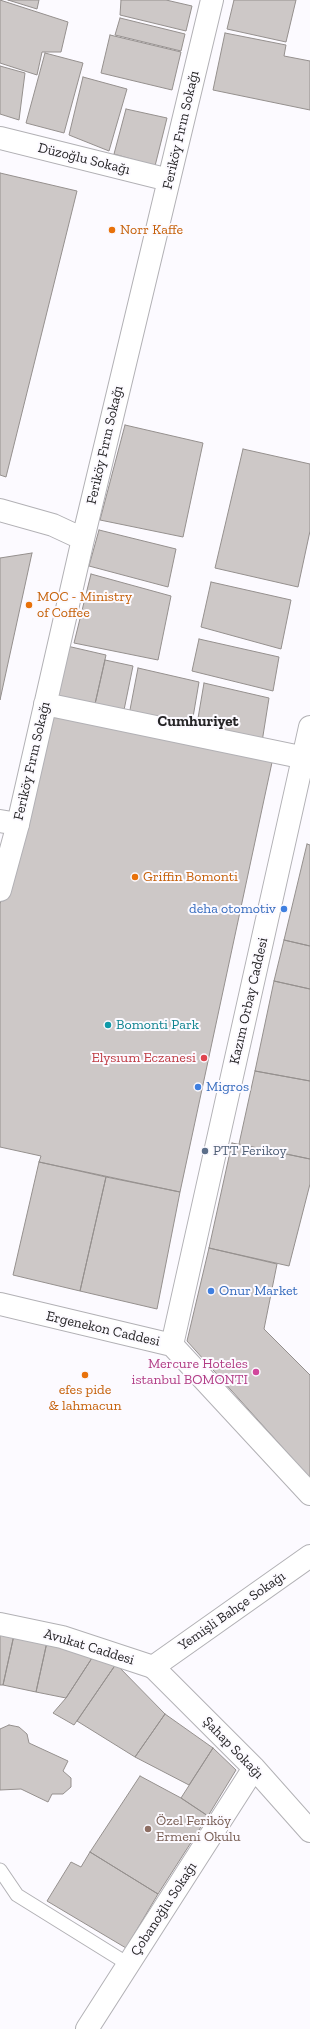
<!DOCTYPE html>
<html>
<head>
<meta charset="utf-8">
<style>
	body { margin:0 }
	canvas { display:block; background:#fcfaff }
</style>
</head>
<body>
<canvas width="310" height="2029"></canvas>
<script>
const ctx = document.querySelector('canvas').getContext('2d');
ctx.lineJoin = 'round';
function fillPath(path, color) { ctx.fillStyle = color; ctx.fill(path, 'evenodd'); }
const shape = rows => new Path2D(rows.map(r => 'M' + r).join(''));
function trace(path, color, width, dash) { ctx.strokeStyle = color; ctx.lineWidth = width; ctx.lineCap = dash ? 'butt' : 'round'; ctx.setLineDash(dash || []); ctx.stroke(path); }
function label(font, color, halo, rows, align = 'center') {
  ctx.font = font + ' "Zilla Slab",serif'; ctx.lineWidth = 4; ctx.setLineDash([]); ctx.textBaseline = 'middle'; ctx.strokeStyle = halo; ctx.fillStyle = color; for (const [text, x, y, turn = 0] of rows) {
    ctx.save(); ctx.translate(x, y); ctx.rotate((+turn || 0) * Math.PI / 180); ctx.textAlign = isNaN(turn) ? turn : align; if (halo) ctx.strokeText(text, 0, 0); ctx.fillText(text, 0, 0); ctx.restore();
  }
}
const building = shape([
	[0,0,68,22,61,52,42,52,37,75,0,63,0,0],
	[8,0,39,0,37,9,8,0],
	[121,0,166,0,192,6,186,31,120,15,121,0],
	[234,0,296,0,286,42,227,29,234,0],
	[120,18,185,34,181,51,115,35,120,18],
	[225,33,286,45,284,56,310,61,310,110,213,90,225,33],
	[110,35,181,52,172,90,101,73,110,35],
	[45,53,83,63,64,133,26,123,45,53],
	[0,66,25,73,19,120,0,114,0,66],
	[83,77,127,89,109,151,69,135,83,77],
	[126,109,167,118,155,166,114,154,126,109],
	[0,173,77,191,6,477,0,475,0,173],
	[125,425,203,443,183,537,100,520,125,425],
	[243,449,310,464,310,531,298,587,215,568,243,449],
	[99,530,176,549,168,587,89,566,99,530],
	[32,553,0,700,0,558,32,553],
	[91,574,171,596,158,660,74,643,91,574],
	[211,582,291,600,281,649,201,627,211,582],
	[199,639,279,657,273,691,192,671,199,639],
	[67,646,106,655,95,704,56,696,67,646],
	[105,660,133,666,124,710,95,704,105,660],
	[138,668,199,682,191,729,129,715,138,668],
	[204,683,269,698,262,742,196,730,204,683],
	[48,707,274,753,180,1192,39,1162,41,1156,0,1147,0,904,48,707],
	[307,844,310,845,310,946,284,940,307,844],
	[284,940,310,946,310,989,274,981,284,940],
	[274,981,310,989,310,1081,255,1071,274,981],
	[255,1071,310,1081,310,1159,239,1144,255,1071],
	[232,1143,310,1159,310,1184,289,1266,209,1248,232,1143],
	[39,1162,106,1177,80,1291,13,1275,39,1162],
	[106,1177,180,1192,157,1309,80,1291,106,1177],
	[209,1248,277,1264,264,1329,310,1375,310,1478,187,1341,209,1248],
	[0,1631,14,1635,3,1685,0,1685,0,1631],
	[14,1635,47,1642,36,1692,3,1685,14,1635],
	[47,1642,94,1655,66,1698,36,1692,47,1642],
	[94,1655,116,1664,74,1725,53,1713,66,1698,94,1655],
	[116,1664,165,1714,135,1757,77,1721,116,1664],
	[165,1714,213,1748,189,1785,135,1757,165,1714],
	[9,1725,19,1727,27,1734,29,1743,68,1761,63,1771,71,1778,71,1787,63,1794,52,1794,48,1802,21,1789,0,1790,0,1729,9,1725],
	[213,1748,236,1770,208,1816,181,1798,213,1748],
	[140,1776,181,1798,208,1816,158,1894,90,1852,140,1776],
	[90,1852,158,1894,126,1948,47,1901,71,1862,81,1867,90,1852]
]);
const lane = shape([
	[0,1870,17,1895,128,1964]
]);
const street = shape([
	[0,138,169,180],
	[0,510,53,525,83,539],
	[45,704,310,759],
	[18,824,83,539,212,0],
	[310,1556,153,1667,254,1768,310,1831],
	[87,2029,254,1768]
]);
const secondary = shape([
	[0,821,18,824,0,890],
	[0,1304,172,1345,310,1494],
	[172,1345,310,727],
	[0,1624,62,1637,153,1667]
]);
const markers = [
	[112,230,4,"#e8710a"],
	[29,605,4,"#e8710a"],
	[135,877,4,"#e8710a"],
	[284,909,4,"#3f7fe0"],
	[108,1025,4,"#0f9aa8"],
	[204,1058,4,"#e0444e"],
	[198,1087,4,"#3f7fe0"],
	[205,1151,4,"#5c6f8a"],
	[211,1291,4,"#3f7fe0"],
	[256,1372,4,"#d1479c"],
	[85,1375,4,"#e8710a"],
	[148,1829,4,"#8d6e63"]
];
const streetNames = [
	["Feriköy Fırın Sokağı",181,130,-77],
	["Düzoğlu Sokağı",84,159,14],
	["Feriköy Fırın Sokağı",105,445,-77],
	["Feriköy Fırın Sokağı",32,761,-77],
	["Kazım Orbay Caddesi",249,1001,-77],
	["Ergenekon Caddesi",103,1329,13],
	["Yemişli Bahçe Sokağı",232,1611,-35],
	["Avukat Caddesi",89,1647,17],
	["Şahap Sokağı",233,1748,46],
	["Çobanoğlu Sokağı",164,1909,-57]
];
const foodNames = [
	["Norr Kaffe",120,230],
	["MOC - Ministry",37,597],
	["of Coffee",37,613],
	["Griffin Bomonti",143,877],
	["efes pide",85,1390,"center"],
	["& lahmacun",85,1406,"center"]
];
const shopNames = [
	["deha otomotiv",276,909,"right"],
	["Migros",206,1087],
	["Onur Market",219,1291]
];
const cultureNames = [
	["Bomonti Park",116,1025]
];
const healthNames = [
	["Elysıum Eczanesi",196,1058]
];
const serviceNames = [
	["PTT Ferikoy",213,1151]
];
const hotelNames = [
	["Mercure Hoteles",248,1364],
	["istanbul BOMONTI",248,1380]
];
const educationNames = [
	["Özel Feriköy",156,1821],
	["Ermeni Okulu",156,1837]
];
const neighbourhoodNames = [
	["Cumhuriyet",198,722]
];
fillPath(building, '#cdc8c7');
trace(building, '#95908e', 1);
trace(lane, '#b2b1b5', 15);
trace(street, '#b2b1b5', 24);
trace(secondary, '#b2b1b5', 24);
trace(lane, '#fff', 13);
trace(street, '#fff', 22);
trace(secondary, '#fff', 22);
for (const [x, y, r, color] of markers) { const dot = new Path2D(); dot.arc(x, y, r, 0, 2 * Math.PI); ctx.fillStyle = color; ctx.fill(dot); trace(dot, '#fcfaff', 1.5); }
label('14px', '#252426', '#fcfaff', streetNames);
label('14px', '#c56008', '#fcfaff', foodNames, 'left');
label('14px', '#366cbe', '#fcfaff', shopNames, 'left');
label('14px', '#0d838f', '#fcfaff', cultureNames, 'left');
label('14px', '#be3a42', '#fcfaff', healthNames, 'right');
label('14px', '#4e5e75', '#fcfaff', serviceNames, 'left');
label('14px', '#b23c85', '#fcfaff', hotelNames, 'right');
label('14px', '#785e54', '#fcfaff', educationNames, 'left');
label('bold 15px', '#252426', '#fcfaff', neighbourhoodNames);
</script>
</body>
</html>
